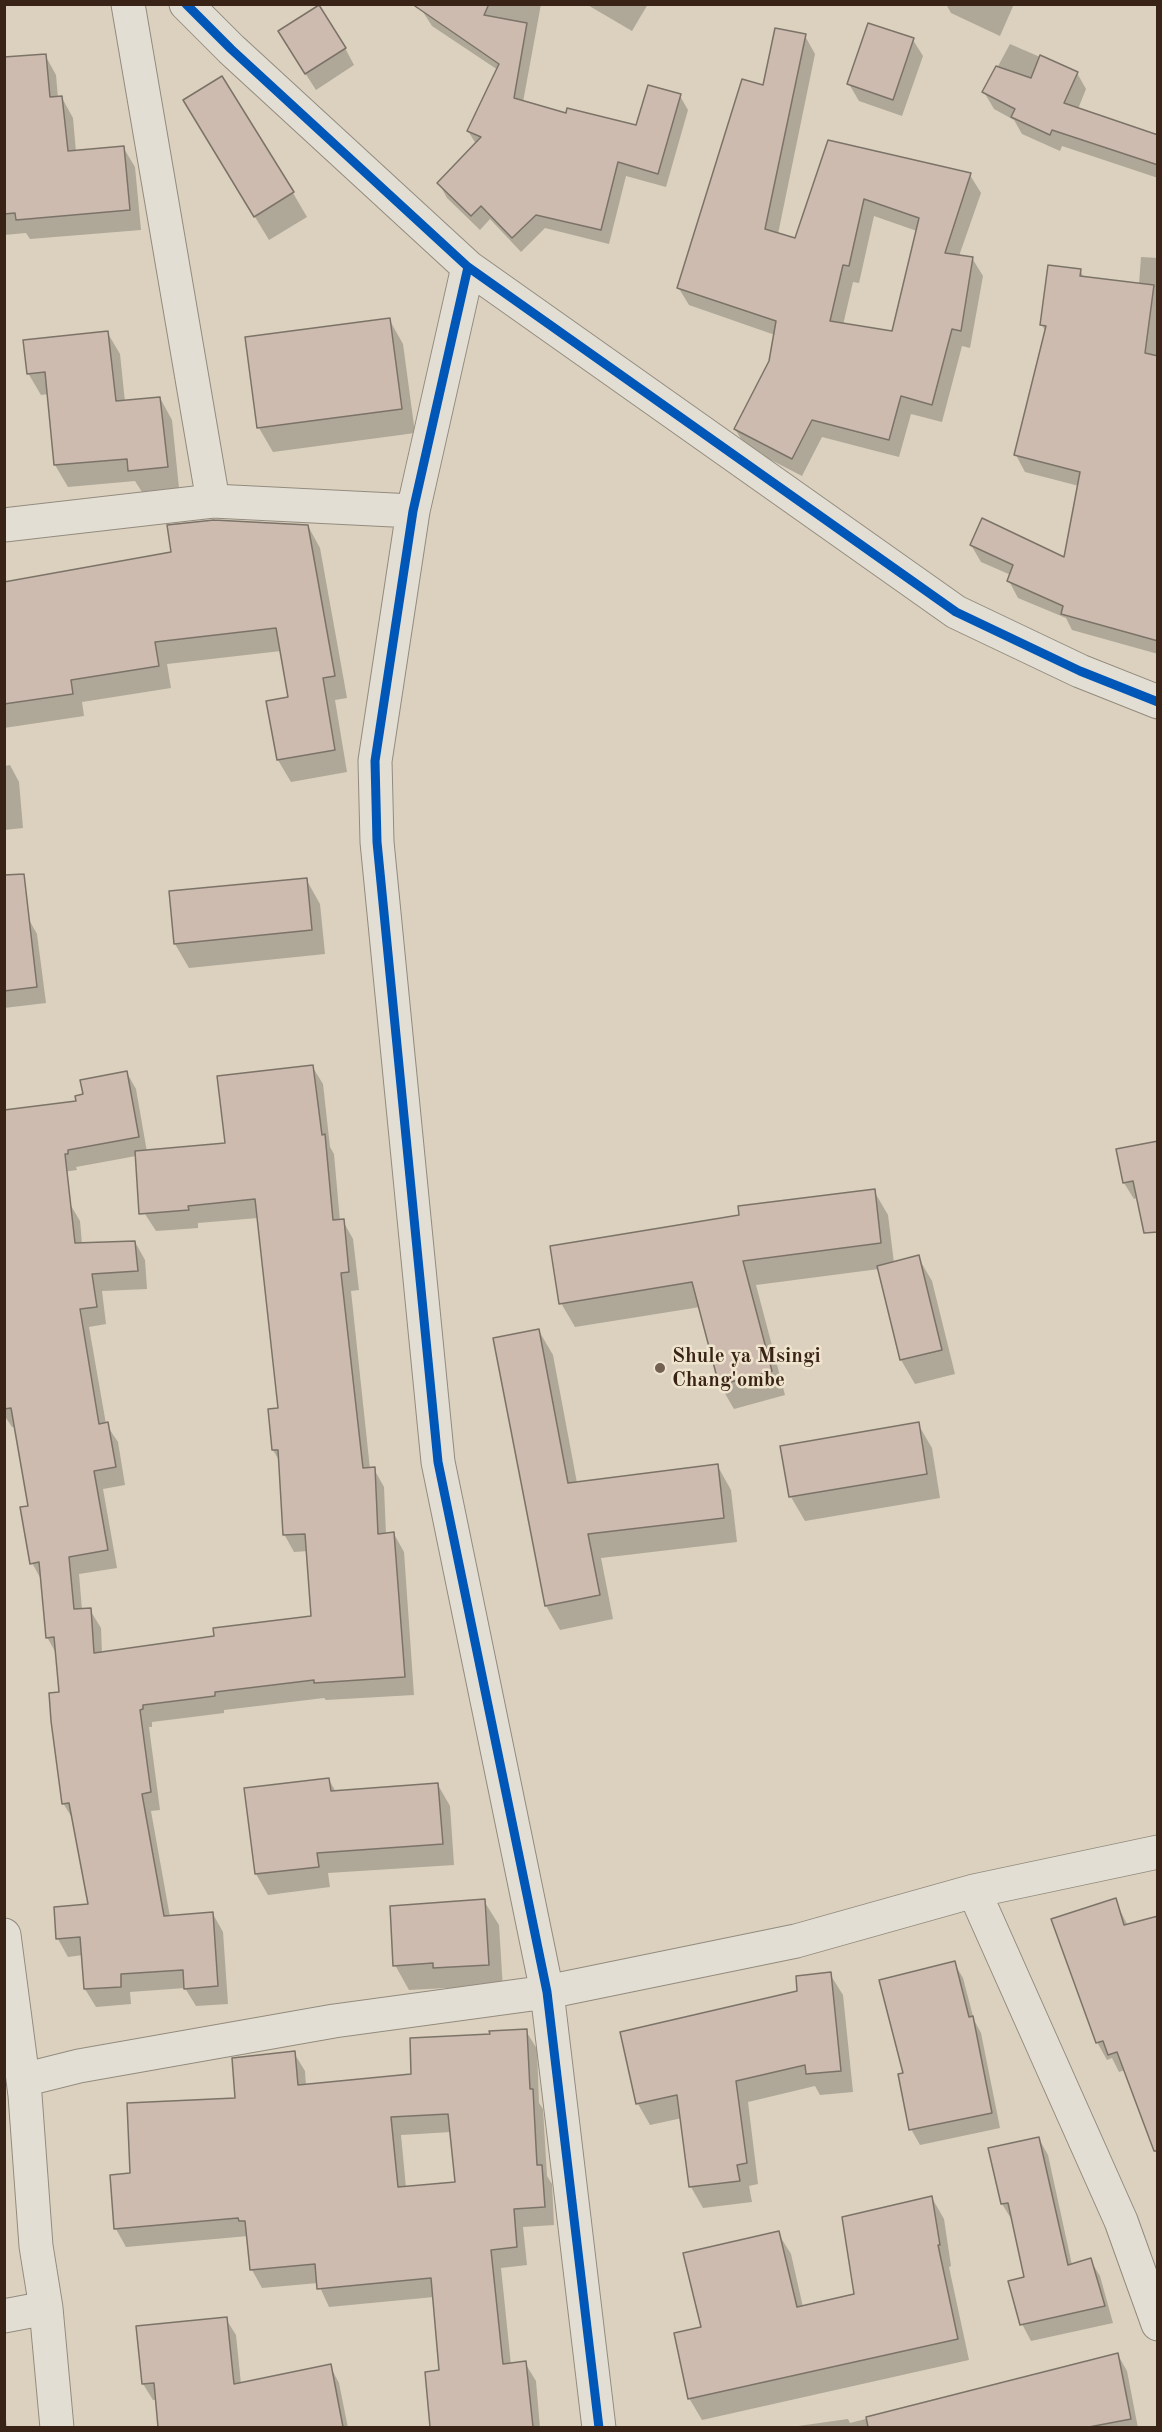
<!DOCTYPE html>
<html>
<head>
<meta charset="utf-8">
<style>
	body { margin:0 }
	#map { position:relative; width:1162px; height:2432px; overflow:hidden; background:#dbd1be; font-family:"Old Standard TT",serif }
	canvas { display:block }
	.frame { position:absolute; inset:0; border:6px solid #392317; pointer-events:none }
</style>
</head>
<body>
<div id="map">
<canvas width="1162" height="2432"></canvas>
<div class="frame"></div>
</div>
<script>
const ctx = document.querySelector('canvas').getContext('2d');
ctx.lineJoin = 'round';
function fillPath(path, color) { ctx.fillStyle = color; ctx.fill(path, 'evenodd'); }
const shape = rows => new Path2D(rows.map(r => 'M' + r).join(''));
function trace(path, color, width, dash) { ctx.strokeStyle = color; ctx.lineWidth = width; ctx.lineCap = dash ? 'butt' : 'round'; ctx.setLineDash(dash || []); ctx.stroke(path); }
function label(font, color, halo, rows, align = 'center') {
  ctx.font = font + ' "Old Standard TT",serif'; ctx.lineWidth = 5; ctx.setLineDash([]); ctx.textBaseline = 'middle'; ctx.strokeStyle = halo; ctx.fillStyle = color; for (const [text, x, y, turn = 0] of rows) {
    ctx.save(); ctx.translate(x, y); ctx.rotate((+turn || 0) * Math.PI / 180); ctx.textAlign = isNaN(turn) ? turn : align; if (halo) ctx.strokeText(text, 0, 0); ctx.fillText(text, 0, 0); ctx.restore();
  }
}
const shadow = shape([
	[418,4,541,4,523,102,567,115,637,126,680,96,688,110,666,187,626,176,609,244,545,228,521,252,490,219,480,230,447,198,439,183,476,144,468,131,498,70,432,26],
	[586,4,648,4,632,31],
	[946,4,1014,4,1000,36,951,13],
	[805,36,815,54,778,234,796,239,829,142,970,175,981,193,959,256,972,258,983,276,970,348,962,346,942,422,911,414,899,457,822,437,802,476,746,447,735,429,770,361,775,335,689,305,678,287,764,87],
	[874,216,917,231,893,333,843,325,853,282,859,283],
	[913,40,923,56,902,116,859,101,849,84],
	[1010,44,1077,73,1086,89,1078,109,1158,137,1158,178,1062,146,1060,151,1022,134,1014,120,994,109,984,92],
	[289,48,345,48,354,65,316,90],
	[45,55,56,75,58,98,62,98,73,118,76,152,123,147,135,167,141,230,30,239,26,233,4,235,4,59],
	[199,125,293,193,307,217,269,240],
	[1141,257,1158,258,1158,654,1072,630,1066,618,1018,598,1009,581,1011,575,981,562,971,545,1065,559,1079,486,1025,472,1016,455,1046,333,1042,325,1080,270,1084,278,1139,284],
	[389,319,403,344,415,433,273,452,259,428],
	[107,332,120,354,125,402,160,398,172,420,179,488,142,492,135,481,68,487,55,465,49,394,41,395,28,373],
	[308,526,320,548,347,698,335,700,347,772,291,782,278,760,267,702,289,698,281,651,167,664,171,688,82,702,84,716,4,728,4,583],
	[10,765,19,782,23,828,4,830,4,766],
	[306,879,320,904,325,954,189,968,175,944],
	[28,918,37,934,46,1003,4,1008,4,921],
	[312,1066,323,1084,330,1147,334,1154,340,1221,343,1221,353,1239,359,1290,351,1291,370,1469,374,1469,384,1487,386,1534,394,1534,404,1552,414,1695,326,1700,324,1698,224,1710,224,1713,152,1722,152,1727,149,1727,160,1810,151,1811,170,1917,213,1914,223,1932,228,2004,196,2006,185,1988,130,1992,131,2004,96,2007,85,1989,83,1955,68,1957,58,1939,56,1908,90,1905,74,1821,63,1803,57,1655,47,1637,42,1581,32,1563,30,1507,16,1427,12,1427,4,1415,4,1216,70,1204,80,1221,82,1244,135,1242,145,1260,147,1289,102,1291,106,1324,89,1327,106,1424,118,1442,125,1485,103,1489,117,1568,79,1574,82,1610,90,1610,101,1628,102,1653,215,1638,313,1618,308,1551,294,1552,284,1534,280,1462,273,1450,270,1410,280,1409,258,1218,198,1223,198,1228,156,1231,145,1214,136,1156,76,1167,77,1170,4,1180,85,1095,127,1073,136,1089,147,1152,227,1145],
	[1158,1143,1138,1198,1134,1199,1124,1183],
	[874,1191,888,1215,894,1263,918,1257,932,1281,955,1374,915,1384,901,1360,879,1269,756,1285,785,1395,734,1409,720,1385,700,1307,575,1327,561,1303,741,1216],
	[539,1331,553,1355,577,1483,717,1465,731,1490,737,1542,601,1558,613,1619,560,1630,546,1606,494,1339],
	[918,1424,932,1448,940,1498,805,1521,791,1497,782,1447],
	[329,1780,336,1792,438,1785,450,1806,454,1865,328,1873,330,1887,268,1895,256,1874,246,1790],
	[1115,1900,1128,1926,1158,1917,1158,2158,1125,2070,1119,2072,1112,2058,1107,2060,1097,2042],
	[484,1901,499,1925,503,1989,448,1992,446,1988,409,1990,395,1965],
	[954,1963,963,1978,974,2020,981,2033,1000,2128,920,2145,911,2129,905,2075],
	[830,1974,843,1995,853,2092,820,2095,815,2086,748,2102,758,2184,749,2186,752,2202,703,2208,691,2187,682,2118,650,2125,638,2104,622,2033,799,1992],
	[526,2031,537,2049,539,2103,543,2109,547,2176,552,2184,554,2225,523,2227,527,2265,501,2268,511,2365,525,2363,536,2381,540,2428,431,2428,426,2373,441,2372,434,2297,329,2307,318,2283,262,2288,252,2270,248,2236,126,2247,116,2229,131,2175,237,2100,294,2053,305,2071,306,2086,413,2075,491,2036],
	[451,2132,456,2183,406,2188,401,2135],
	[1039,2139,1048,2155,1072,2265,1090,2260,1100,2276,1113,2323,1031,2341,1022,2324,1026,2278,1012,2220,1002,2204],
	[932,2198,944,2219,951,2266,949,2267,969,2360,702,2420,689,2398,702,2329,778,2233,791,2254,803,2307,856,2296],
	[226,2319,236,2335,241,2384,330,2366,339,2383,348,2428,160,2428,157,2400,153,2400,143,2384,137,2327],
	[1118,2355,1127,2371,1138,2428,784,2428,848,2419,850,2423],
	[4,2401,7,2428,4,2428]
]);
const building = shape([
	[412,4,489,4,484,15,527,23,514,98,566,113,567,108,636,125,648,85,681,94,658,174,618,162,601,230,536,215,512,238,481,206,471,216,437,183,481,137,467,131,499,64,412,4],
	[319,5,346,48,305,74,278,31,319,5],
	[868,23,914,38,893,100,847,84,868,23],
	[775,28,806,34,765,229,795,238,828,140,971,173,945,253,973,257,961,331,952,329,932,405,901,396,889,440,812,420,792,459,734,429,769,361,776,321,677,288,742,79,763,85,775,28],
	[864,199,919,218,892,331,830,321,843,265,849,266,864,199],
	[46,54,50,97,62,96,68,151,124,146,130,210,16,220,15,213,4,214,4,57,46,54],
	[1040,55,1078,72,1064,103,1158,135,1158,165,1052,130,1050,135,1011,117,1015,109,982,92,996,66,1031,78,1040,55],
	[222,76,294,192,254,217,183,100,222,76],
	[1048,265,1081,269,1080,276,1154,285,1145,353,1158,356,1158,641,1061,614,1063,606,1007,581,1013,565,970,545,982,518,1064,557,1080,472,1014,455,1046,326,1040,325,1048,265],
	[390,318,402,409,257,428,245,337,390,318],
	[108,331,116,401,160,397,168,467,128,471,127,459,54,465,45,372,27,374,23,340,108,331],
	[214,520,308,525,335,676,323,678,335,750,277,760,266,701,288,697,276,628,155,642,159,666,71,680,73,694,4,704,4,582,171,552,167,525,214,520],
	[24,874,37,987,4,991,4,875,24,874],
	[307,878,312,930,174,944,169,891,307,878],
	[313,1065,322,1135,325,1134,333,1220,344,1219,349,1272,341,1273,363,1468,375,1467,378,1534,394,1532,405,1677,314,1683,314,1680,215,1692,215,1696,143,1705,143,1709,140,1710,151,1792,142,1794,164,1916,213,1912,218,1986,184,1989,183,1970,121,1974,121,1987,84,1989,80,1937,56,1939,54,1907,88,1904,69,1803,62,1804,51,1721,49,1693,59,1692,54,1637,46,1638,39,1562,30,1564,20,1507,28,1506,11,1408,4,1409,4,1110,76,1101,75,1096,83,1094,80,1080,127,1071,139,1137,68,1150,68,1154,65,1154,75,1243,135,1241,138,1271,92,1274,97,1307,80,1309,99,1424,108,1422,116,1467,94,1471,108,1550,69,1557,74,1609,91,1608,94,1653,214,1636,213,1628,311,1616,305,1534,283,1535,278,1450,272,1450,268,1409,278,1408,255,1199,188,1206,189,1210,139,1214,135,1151,225,1143,217,1076,313,1065],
	[1158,1141,1158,1232,1144,1233,1133,1181,1123,1183,1116,1149,1158,1141],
	[875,1189,881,1243,743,1261,772,1371,719,1385,692,1282,559,1304,550,1246,739,1215,738,1206,875,1189],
	[919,1255,942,1350,900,1360,877,1266,919,1255],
	[539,1329,568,1483,718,1464,724,1518,588,1534,600,1595,545,1606,493,1338,539,1329],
	[919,1422,927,1474,789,1497,780,1446,919,1422],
	[329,1778,331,1791,438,1783,443,1844,317,1853,319,1867,255,1874,244,1788,329,1778],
	[1116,1898,1124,1925,1158,1916,1158,2151,1154,2151,1117,2052,1108,2055,1103,2041,1096,2043,1051,1919,1116,1898],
	[485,1899,489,1965,433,1968,433,1963,393,1966,390,1906,485,1899],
	[955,1961,969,2017,973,2016,992,2113,909,2130,898,2074,903,2073,879,1980,955,1961],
	[831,1972,841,2071,806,2074,805,2065,736,2081,747,2163,737,2165,740,2181,689,2187,677,2095,636,2104,620,2032,797,1991,796,1976,831,1972],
	[527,2029,530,2089,533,2089,537,2165,542,2165,545,2207,514,2209,517,2247,491,2250,503,2364,526,2361,533,2427,430,2427,425,2372,439,2370,431,2278,317,2289,315,2264,250,2270,245,2221,239,2221,238,2218,114,2229,110,2175,130,2173,127,2103,235,2098,232,2058,295,2051,298,2085,411,2074,410,2038,490,2034,489,2031,527,2029],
	[448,2114,455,2182,398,2187,391,2117,448,2114],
	[1039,2137,1068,2265,1091,2258,1105,2306,1020,2325,1008,2281,1024,2277,1008,2203,1001,2204,988,2148,1039,2137],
	[932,2196,940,2245,938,2245,958,2339,688,2399,674,2333,701,2327,683,2253,779,2231,797,2307,854,2294,842,2217,932,2196],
	[227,2317,234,2384,331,2364,343,2427,158,2427,154,2383,142,2384,136,2326,227,2317],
	[1118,2353,1131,2419,1089,2427,868,2427,866,2417,1118,2353]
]);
const minor = shape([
	[128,4,213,501],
	[186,4,231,49,468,267,956,612,1080,671,1158,702],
	[468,267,413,511,375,761,377,842,438,1462,547,1992,599,2428],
	[4,525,213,501,413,511],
	[974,1891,1121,2221,1158,2324],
	[4,1935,25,2095,36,2246,46,2308,57,2428],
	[23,2080,79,2066,334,2021,547,1992,796,1941,974,1891,1158,1852],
	[4,2316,46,2308]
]);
const cycleway = shape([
	[186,4,231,49,468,267,956,612,1080,671,1158,702],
	[468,267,413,511,375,761,377,842,438,1462,547,1992,599,2428]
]);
const markers = [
	[660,1368,6,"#726051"]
];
const poiNames = [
	["Shule ya Msingi",672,1356],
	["Chang'ombe",672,1380]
];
fillPath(shadow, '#0003');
fillPath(building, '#cdbbaf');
trace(building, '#7c7368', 1.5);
trace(minor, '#938b7e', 35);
trace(minor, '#e3ded4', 33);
trace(cycleway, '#0057b8', 9);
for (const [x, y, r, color] of markers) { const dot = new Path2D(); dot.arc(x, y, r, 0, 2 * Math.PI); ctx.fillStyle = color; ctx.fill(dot); trace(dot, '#efe4cd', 2); }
label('bold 21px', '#392317', '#efe4cd', poiNames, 'left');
</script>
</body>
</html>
